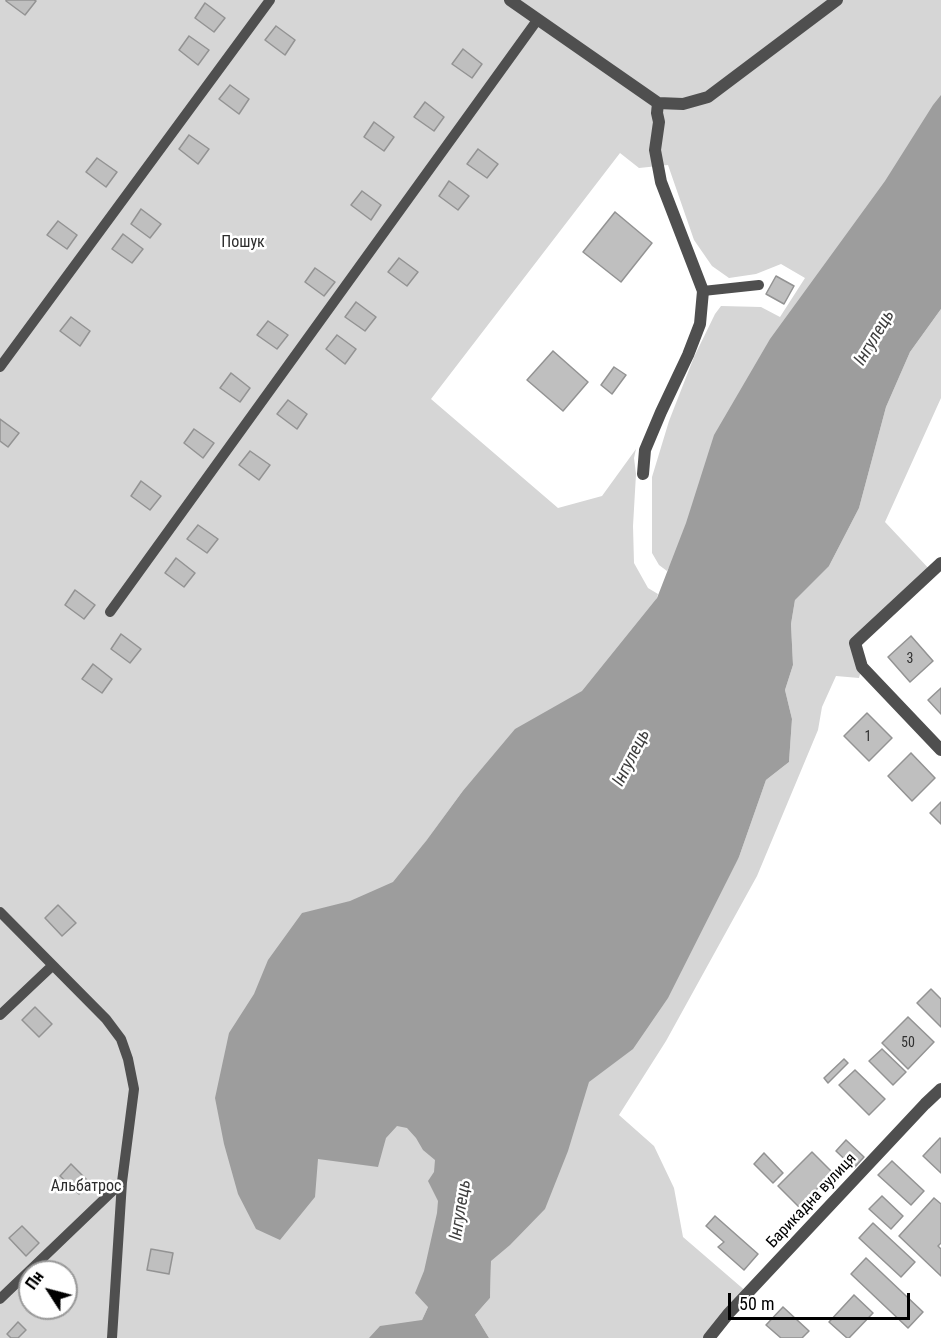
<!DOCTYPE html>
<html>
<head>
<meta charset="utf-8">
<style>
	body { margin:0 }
	#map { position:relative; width:941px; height:1338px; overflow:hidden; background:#fff; font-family:"Roboto Condensed",sans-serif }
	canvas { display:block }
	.north { position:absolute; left:18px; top:1260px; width:60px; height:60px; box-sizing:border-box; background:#fff; border:2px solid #999; border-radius:50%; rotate:306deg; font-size:16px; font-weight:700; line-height:24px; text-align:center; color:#000 }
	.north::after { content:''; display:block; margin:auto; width:21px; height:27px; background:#000; clip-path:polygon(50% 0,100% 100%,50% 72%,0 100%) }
	.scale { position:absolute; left:728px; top:1293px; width:182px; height:27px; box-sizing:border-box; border:3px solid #000; border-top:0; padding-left:8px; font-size:18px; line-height:21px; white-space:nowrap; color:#000; -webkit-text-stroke:4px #fff; paint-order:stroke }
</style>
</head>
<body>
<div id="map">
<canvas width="941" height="1338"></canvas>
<div class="north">Пн</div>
<div class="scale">50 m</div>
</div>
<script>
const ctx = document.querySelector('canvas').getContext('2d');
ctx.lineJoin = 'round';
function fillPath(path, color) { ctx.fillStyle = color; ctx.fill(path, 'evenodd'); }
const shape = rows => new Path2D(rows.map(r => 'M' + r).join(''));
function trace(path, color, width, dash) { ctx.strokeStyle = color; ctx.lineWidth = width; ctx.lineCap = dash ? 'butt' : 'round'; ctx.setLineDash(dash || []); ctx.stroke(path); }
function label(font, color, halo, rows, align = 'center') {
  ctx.font = font + ' "Roboto Condensed",sans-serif'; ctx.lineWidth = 5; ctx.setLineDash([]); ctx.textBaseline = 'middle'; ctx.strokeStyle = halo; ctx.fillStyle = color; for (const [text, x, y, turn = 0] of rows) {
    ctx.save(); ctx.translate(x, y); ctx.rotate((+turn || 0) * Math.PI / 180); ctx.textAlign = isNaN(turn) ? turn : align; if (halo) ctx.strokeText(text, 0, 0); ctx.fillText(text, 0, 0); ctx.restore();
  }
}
const green = shape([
	[0,0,941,0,941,116,667,571,659,565,652,553,652,477,669,421,694,357,715,314,721,306,761,307,780,317,805,278,781,264,756,274,729,278,712,266,694,240,668,165,639,168,620,153,431,399,558,508,602,496,636,449,634,458,636,474,633,526,634,563,648,588,658,594,639,658,462,792,424,844,308,1153,381,1117,430,1116,444,1224,428,1307,422,1320,403,1338,0,1338],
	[30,1272,66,1272,66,1308,30,1308],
	[941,309,941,398,885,522,932,572,855,643,862,667,859,678,836,676,822,707,818,730,757,876,666,1041,619,1115,654,1146,674,1188,683,1237,748,1293,709,1338,489,1338,475,1315,490,1298,492,1224,739,857,766,780,789,762,792,719,785,690,793,665,791,624,795,600,797,569,829,566,859,508,886,407,910,352]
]);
const water = shape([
	[941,95,941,309,910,352,886,407,859,508,829,566,795,600,791,624,793,665,785,690,792,719,789,762,766,780,739,857,668,998,633,1049,589,1082,568,1151,545,1209,510,1245,491,1261,490,1298,475,1315,489,1338,369,1338,380,1326,422,1320,428,1307,415,1293,424,1271,437,1213,438,1201,428,1181,434,1172,435,1160,423,1150,416,1138,407,1128,397,1126,386,1138,378,1167,318,1159,315,1197,280,1240,256,1229,238,1194,224,1144,215,1098,229,1033,254,994,268,960,302,913,350,901,393,882,426,841,462,792,515,729,582,691,657,598,686,523,714,435,770,339,885,181,933,105]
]);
const building = shape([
	[6,0,34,0,36,1,25,15,6,1,6,0],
	[205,3,225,18,214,32,195,18,205,3],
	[276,26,295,40,285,55,265,40,276,26],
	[189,36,209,50,198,65,179,50,189,36],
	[463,49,482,64,472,78,452,64,463,49],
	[230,85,249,99,239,114,219,99,230,85],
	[425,102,444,117,434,131,414,117,425,102],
	[374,122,394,137,384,151,364,137,374,122],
	[189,135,209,149,198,164,179,149,189,135],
	[478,149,498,164,487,178,467,164,478,149],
	[97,158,117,172,106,187,86,172,97,158],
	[449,181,469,196,458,210,439,196,449,181],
	[362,191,381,205,371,220,351,205,362,191],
	[141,209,161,224,150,238,131,224,141,209],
	[615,212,652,243,621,282,583,252,615,212],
	[58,221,77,235,67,249,47,235,58,221],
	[123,234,143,249,132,263,112,249,123,234],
	[399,258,418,272,407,286,388,272,399,258],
	[315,268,335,282,324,296,305,282,315,268],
	[776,276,794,286,784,304,766,294,776,276],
	[356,302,376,317,365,331,345,317,356,302],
	[71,317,90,331,80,346,60,331,71,317],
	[268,321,288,335,277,349,257,335,268,321],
	[337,335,356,349,345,364,326,349,337,335],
	[553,351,588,382,563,411,527,380,553,351],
	[614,367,626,375,612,394,601,385,614,367],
	[231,373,250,388,240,402,220,388,231,373],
	[288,400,307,414,297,429,277,414,288,400],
	[0,419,19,433,8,447,0,441,0,419],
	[194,429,214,443,203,458,184,443,194,429],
	[250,451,270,465,259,480,239,465,250,451],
	[141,481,161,496,150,510,131,496,141,481],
	[198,525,218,539,207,553,187,539,198,525],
	[176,558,195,573,184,587,165,573,176,558],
	[75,590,95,605,84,619,65,605,75,590],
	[121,634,141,649,130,663,111,649,121,634],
	[911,636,933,661,910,682,888,657,911,636],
	[93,664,112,679,102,693,82,679,93,664],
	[941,688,941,714,928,700,941,688],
	[867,713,892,738,869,761,844,736,867,713],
	[911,753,935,778,912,801,888,776,911,753],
	[941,802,941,824,930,813,941,802],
	[58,905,76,923,62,936,45,918,58,905],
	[931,989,941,999,941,1027,917,1003,931,989],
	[35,1007,52,1024,39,1037,22,1020,35,1007],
	[908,1017,934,1042,908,1069,882,1043,908,1017],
	[882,1049,906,1072,893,1085,869,1061,882,1049],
	[844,1059,848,1063,828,1083,824,1078,844,1059],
	[855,1070,885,1099,869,1115,839,1085,855,1070],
	[940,1138,941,1139,941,1173,923,1156,940,1138],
	[846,1140,864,1157,854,1168,836,1151,846,1140],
	[812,1152,833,1173,799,1207,778,1186,812,1152],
	[764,1153,783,1173,773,1183,754,1164,764,1153],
	[892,1161,924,1191,911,1205,878,1175,892,1161],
	[71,1164,90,1183,79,1194,60,1176,71,1164],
	[882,1196,903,1216,891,1229,869,1209,882,1196],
	[934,1198,941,1204,941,1243,938,1246,941,1249,941,1276,899,1236,934,1198],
	[715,1216,758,1254,744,1270,718,1247,724,1242,706,1226,715,1216],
	[873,1223,915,1262,901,1277,859,1238,873,1223],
	[22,1226,39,1243,26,1256,9,1238,22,1226],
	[151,1249,173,1253,169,1274,147,1270,151,1249],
	[866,1258,923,1312,908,1328,851,1274,866,1258],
	[854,1295,873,1313,849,1338,847,1338,829,1322,854,1295],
	[783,1307,809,1331,802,1338,781,1338,766,1325,783,1307],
	[18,1322,26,1330,18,1338,11,1338,7,1334,18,1322]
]);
const lane = shape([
	[703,291,759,285],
	[0,367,270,0],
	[110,612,538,19],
	[0,912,106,1019,121,1039,128,1059,134,1089,122,1182,112,1338],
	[0,1015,52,966],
	[0,1299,122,1182]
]);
const street = shape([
	[510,0,658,103,657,113,659,122,655,150,661,182,703,291,700,324,688,355,661,412,645,450,643,474],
	[658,103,683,104,708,97,837,0],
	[941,563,855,643,862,667,941,750],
	[709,1338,729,1313,925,1104,941,1089]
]);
const numberNames = [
	["3",910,659],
	["1",868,737],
	["50",908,1043]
];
const parkNames = [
	["Пошук",243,243],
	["Альбатрос",86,1187]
];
const streetNames = [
	["Барикадна вулиця",812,1201,-47]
];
const waterNames = [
	["Інгулець",875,338,-59],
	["Інгулець",632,758,-63],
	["Інгулець",461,1210,-81]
];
fillPath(green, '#d6d6d6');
fillPath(water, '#9d9d9d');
fillPath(building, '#bfbfbf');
trace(building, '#939393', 1.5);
trace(lane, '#4f4f4f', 10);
trace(street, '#4f4f4f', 12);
label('14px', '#303030', null, numberNames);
label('16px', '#2d2d2d', '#fff', parkNames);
label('16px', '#000', '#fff', streetNames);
label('italic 18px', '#3e3e3e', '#fff', waterNames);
</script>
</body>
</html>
